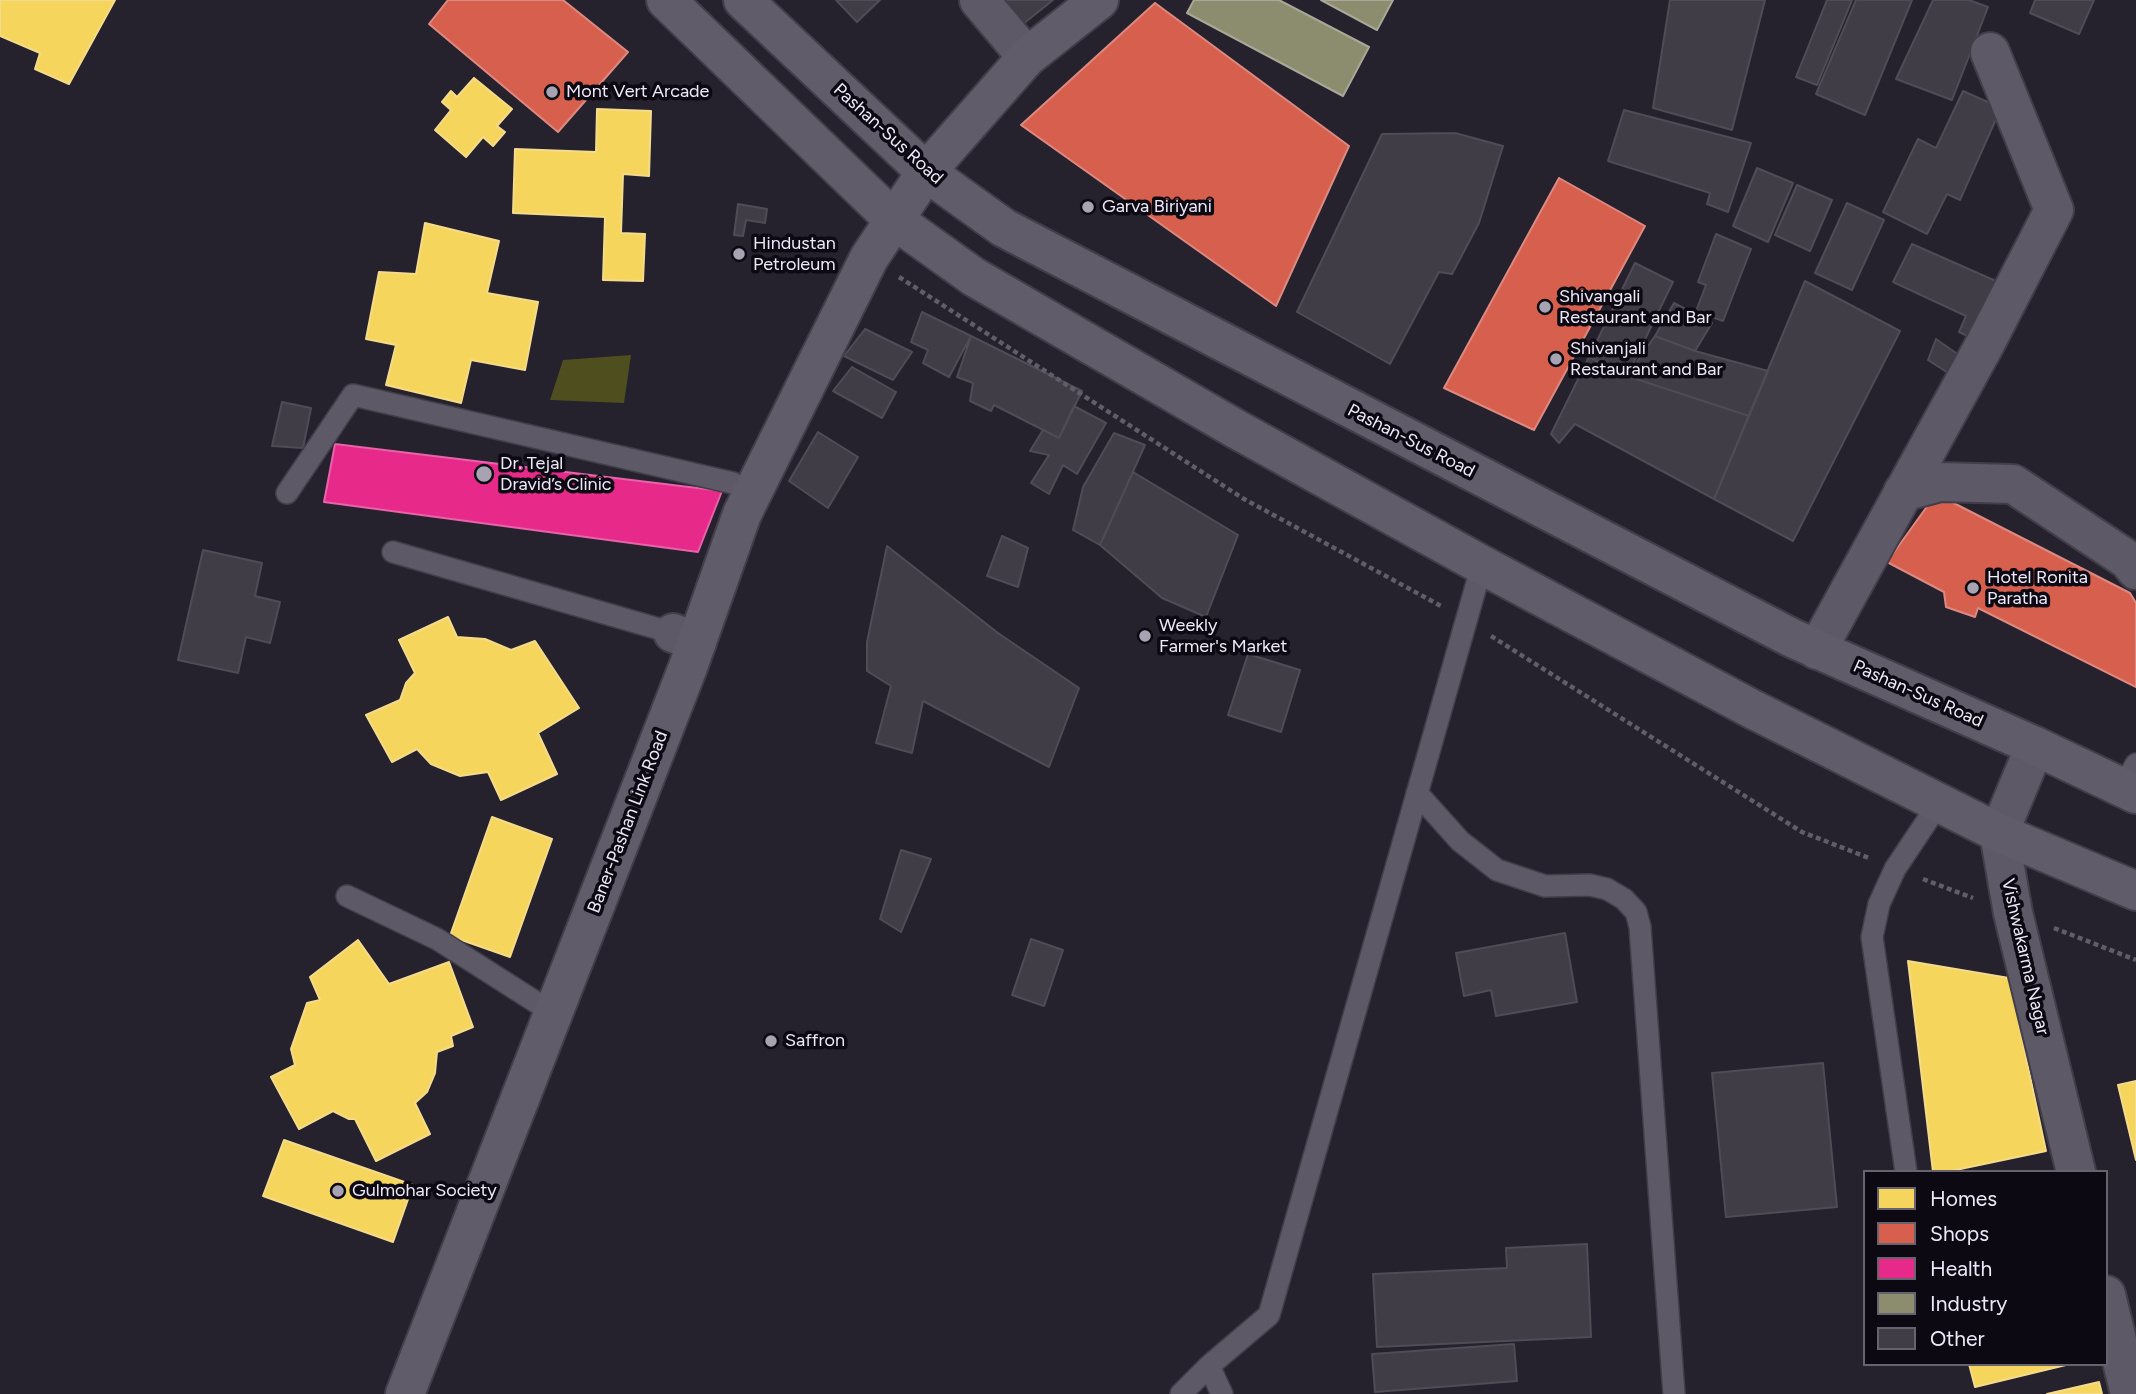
<!DOCTYPE html>
<html>
<head>
<meta charset="utf-8">
<style>
	body { margin:0 }
	#map { position:relative; width:2136px; height:1394px; overflow:hidden; background:#25212d; font-family:Figtree,sans-serif }
	canvas { display:block }
	.legend { position:absolute; left:1863px; top:1170px; width:245px; height:196px; box-sizing:border-box; background:#0c0912; border:2px solid #66636e; margin:0; padding:9px 12px; list-style:none; font-size:21px; color:#eee9f9 }
	.legend li { display:flex; align-items:center; gap:14px; height:35px }
	.legend b { width:35px; border:2px solid #66636e }
</style>
</head>
<body>
<div id="map">
<canvas width="2136" height="1394"></canvas>
<ul class="legend">
<li><b style="height:19px;background:#f6d55c"></b>Homes</li>
<li><b style="height:19px;background:#d6604d"></b>Shops</li>
<li><b style="height:19px;background:#e7298a"></b>Health</li>
<li><b style="height:19px;background:#8c8c6e"></b>Industry</li>
<li><b style="height:19px;background:#403d47"></b>Other</li>
</ul>
</div>
<script>
const context = document.querySelector('canvas').getContext('2d');
context.lineJoin = 'round';
function paint(path, color) {
  context.fillStyle = color;
  context.fill(path, 'evenodd');
}
function shape(rows) {
  const path = new Path2D();
  for (const r of rows) {
    path.moveTo(r[0], r[1]);
    for (let i = 2; i < r.length; i += 2) path.lineTo(r[i], r[i + 1]);
  }
  return path;
}
function stroke(path, color, width, dash) {
  context.strokeStyle = color;
  context.lineWidth = width;
  context.lineCap = dash ? 'butt' : 'round';
  context.setLineDash(dash || []);
  context.stroke(path);
}
function drawText(font, color, halo, rows, align = 'center') {
  context.font = font + ' Figtree,sans-serif';
  context.lineWidth = 7;
  context.setLineDash([]);
  context.textBaseline = 'middle';
  context.strokeStyle = halo;
  context.fillStyle = color;
  for (const [text, x, y, turn = 0] of rows) {
    context.save();
    context.translate(x, y);
    context.rotate((+turn || 0) * Math.PI / 180);
    context.textAlign = isNaN(turn) ? turn : align;
    if (halo) context.strokeText(text, 0, 0);
    context.fillText(text, 0, 0);
    context.restore();
  }
}
paint(shape([
	[631,355,624,403,550,400,563,360]
]), '#4e4e1f');
const homes = shape([
	[0,0,115,0,69,84,35,69,40,53,0,36,0,0],
	[474,78,512,109,497,126,505,132,493,146,483,137,466,157,435,130,451,110,442,102,451,91,457,97,474,78],
	[597,109,651,111,649,176,623,174,621,233,645,234,643,281,603,280,605,217,513,213,515,149,596,152,597,109],
	[425,223,499,241,487,293,538,302,525,370,471,360,461,403,386,385,396,345,366,339,379,272,416,274,425,223],
	[448,617,457,637,485,639,511,650,535,641,579,708,538,733,557,774,501,800,488,772,460,776,431,764,417,749,392,762,366,715,400,700,406,683,415,673,399,640,448,617],
	[492,817,552,839,510,957,450,936,492,817],
	[358,940,389,984,449,962,473,1027,451,1036,453,1046,437,1052,435,1073,427,1092,415,1103,430,1134,376,1161,355,1119,349,1119,333,1111,299,1129,271,1077,295,1065,291,1049,307,1003,320,1000,310,977,358,940],
	[1908,961,2009,978,2046,1151,1946,1172,1933,1172,1908,961],
	[2136,1081,2136,1160,2118,1085,2136,1081],
	[284,1140,413,1185,393,1242,263,1196,284,1140],
	[1969,1364,2070,1364,1975,1387,1969,1364],
	[2099,1382,2102,1394,2047,1394,2099,1382]
]);
paint(homes, '#f6d55c');
stroke(homes, '#f4db8b', 2);
const shops = shape([
	[448,0,563,0,628,52,558,132,429,24,448,0],
	[1155,3,1349,146,1276,306,1021,125,1155,3],
	[1559,178,1645,226,1534,430,1444,388,1559,178],
	[1936,494,2130,593,2136,603,2136,687,1978,608,1975,617,1946,607,1944,592,1887,562,1936,494]
]);
paint(shops, '#d6604d');
stroke(shops, '#dd8981', 2);
const health = shape([
	[335,444,722,491,698,552,324,502,335,444]
]);
paint(health, '#e7298a');
stroke(health, '#e963ab', 2);
const industry = shape([
	[1194,0,1279,0,1369,47,1343,96,1187,13,1194,0],
	[1321,0,1393,0,1377,30,1321,0]
]);
paint(industry, '#8c8c6e');
stroke(industry, '#a9a898', 2);
const building = shape([
	[836,0,880,0,857,22,836,0],
	[985,0,1053,0,1012,33,985,0],
	[1670,0,1765,0,1732,130,1653,108,1670,0],
	[1827,0,1852,0,1817,85,1796,77,1827,0],
	[1856,0,1912,0,1865,115,1816,94,1856,0],
	[1933,0,1969,0,1988,7,1952,100,1896,79,1933,0],
	[2035,0,2094,0,2079,34,2030,13,2035,0],
	[1963,91,2001,108,1960,200,1947,194,1927,234,1883,212,1918,139,1936,148,1963,91],
	[1624,110,1751,143,1728,212,1707,204,1710,193,1608,161,1624,110],
	[1455,133,1503,146,1479,223,1452,274,1439,272,1390,364,1297,312,1382,134,1455,133],
	[1757,168,1793,183,1768,242,1733,226,1757,168],
	[1797,185,1832,200,1810,251,1775,235,1797,185],
	[1847,203,1884,220,1852,290,1815,273,1847,203],
	[738,204,767,209,765,223,746,220,743,236,734,235,738,204],
	[1716,234,1751,249,1723,321,1696,311,1706,285,1698,282,1716,234],
	[1912,244,2014,289,1985,344,1959,332,1966,316,1893,282,1912,244],
	[1635,263,1673,282,1627,376,1589,357,1635,263],
	[1805,281,1900,331,1793,541,1714,499,1805,281],
	[1674,303,1712,323,1695,351,1655,336,1674,303],
	[922,312,971,336,949,377,923,363,928,350,911,342,922,312],
	[865,329,912,352,893,380,844,356,865,329],
	[971,336,1082,391,1059,438,994,405,991,411,970,401,973,383,957,377,971,336],
	[1655,336,1695,351,1768,371,1749,416,1627,376,1655,336],
	[1936,339,1966,360,1962,382,1928,360,1936,339],
	[1589,357,1627,376,1749,416,1714,499,1575,424,1559,443,1551,434,1589,357],
	[852,367,896,392,882,418,833,391,852,367],
	[282,402,311,408,303,448,272,446,282,402],
	[1074,406,1106,423,1077,474,1063,465,1049,494,1031,483,1049,455,1030,451,1043,430,1059,438,1074,406],
	[818,432,858,457,828,508,789,481,818,432],
	[1114,433,1145,445,1100,545,1073,530,1083,487,1114,433],
	[1133,472,1238,535,1206,617,1162,598,1100,545,1133,472],
	[1002,536,1028,548,1018,587,987,576,1002,536],
	[887,546,998,633,1079,688,1049,767,923,701,912,753,876,743,891,686,867,671,867,642,887,546],
	[203,550,262,563,255,596,280,602,270,643,246,637,238,673,178,660,203,550],
	[1248,654,1300,670,1281,732,1228,715,1248,654],
	[901,850,931,859,901,932,880,919,901,850],
	[1565,933,1577,1002,1496,1016,1491,990,1464,996,1456,953,1565,933],
	[1031,939,1063,950,1044,1006,1012,995,1031,939],
	[1823,1063,1837,1207,1726,1217,1712,1073,1823,1063],
	[1587,1244,1591,1337,1377,1347,1373,1274,1507,1268,1506,1248,1587,1244],
	[1514,1344,1517,1381,1375,1392,1372,1354,1514,1344]
]);
paint(building, '#403d47');
stroke(building, '#4f4b57', 2);
const lane = shape([
	[287,493,353,395,733,483],
	[393,552,673,633],
	[2123,788,2136,764],
	[1417,793,1460,841,1497,870,1545,886,1590,885,1607,889,1624,899,1636,912,1640,927,1674,1394],
	[347,896,437,939,553,1013],
	[1906,1172,1872,937,1879,904,1895,869,1939,803],
	[1209,1366,1222,1394],
	[1181,1394,1209,1366,1269,1315,1482,565]
]);
const street = shape([
	[979,0,1027,57],
	[1903,492,1940,482,2013,484,2128,560,2136,570],
	[673,633,697,642],
	[1817,650,1985,344,2054,210,1990,52],
	[2035,746,1999,833,2013,913,2076,1172],
	[2106,1295,2130,1394]
]);
const secondary = shape([
	[666,0,893,219,974,277,1236,429,1482,565,1752,709,1999,833,2136,891],
	[743,0,926,172,1004,228,1792,638,2035,746,2136,794],
	[405,1394,688,667,742,514,869,258,926,172,1027,57,1099,0]
]);
stroke(lane, '#423e49', 24);
stroke(street, '#423e49', 42);
stroke(secondary, '#423e49', 42);
stroke(shape([
	[899,277,1244,499,1441,606],
	[1491,636,1802,832,1869,858],
	[1923,879,1973,898],
	[2054,928,2136,960]
]), '#615d68', 4.5, [5, 3.5]);
stroke(lane, '#5d5966', 21);
stroke(street, '#5d5966', 38);
stroke(secondary, '#605c69', 38);
for (const [x, y, r, color] of [
	[552,92,7,"#a8a3b2"],
	[1088,207,7,"#a8a3b2"],
	[739,254,7,"#a8a3b2"],
	[1545,307,7,"#a8a3b2"],
	[1556,359,7,"#a8a3b2"],
	[484,474,9,"#a8a3b2"],
	[1973,588,7,"#a8a3b2"],
	[1145,636,7,"#a8a3b2"],
	[771,1041,7,"#a8a3b2"],
	[338,1191,7,"#a8a3b2"]
]) {
  const dot = new Path2D();
  dot.arc(x, y, r, 0, 2 * Math.PI);
  context.fillStyle = color;
  context.fill(dot);
  stroke(dot, '#0c0912', 2.5);
}
drawText('18px', '#eee9f9', '#0c0912', [
	["Mont Vert Arcade",566,92],
	["Garva Biriyani",1102,207],
	["Hindustan",753,244],
	["Petroleum",753,265],
	["Shivangali",1559,297],
	["Restaurant and Bar",1559,318],
	["Shivanjali",1570,349],
	["Restaurant and Bar",1570,370],
	["Dr. Tejal",500,464],
	["Dravid’s Clinic",500,485],
	["Hotel Ronita",1987,578],
	["Paratha",1987,599],
	["Weekly",1159,626],
	["Farmer's Market",1159,647],
	["Saffron",785,1041],
	["Gulmohar Society",352,1191]
], 'left');
drawText('18px', '#eee9f9', '#0c0912', [
	["Pashan-Sus Road",888,134,42],
	["Pashan-Sus Road",1411,441,27],
	["Pashan-Sus Road",1918,694,24],
	["Baner-Pashan Link Road",628,822,-69],
	["Vishwakarma Nagar",2025,957,77]
]);
</script>
</body>
</html>
